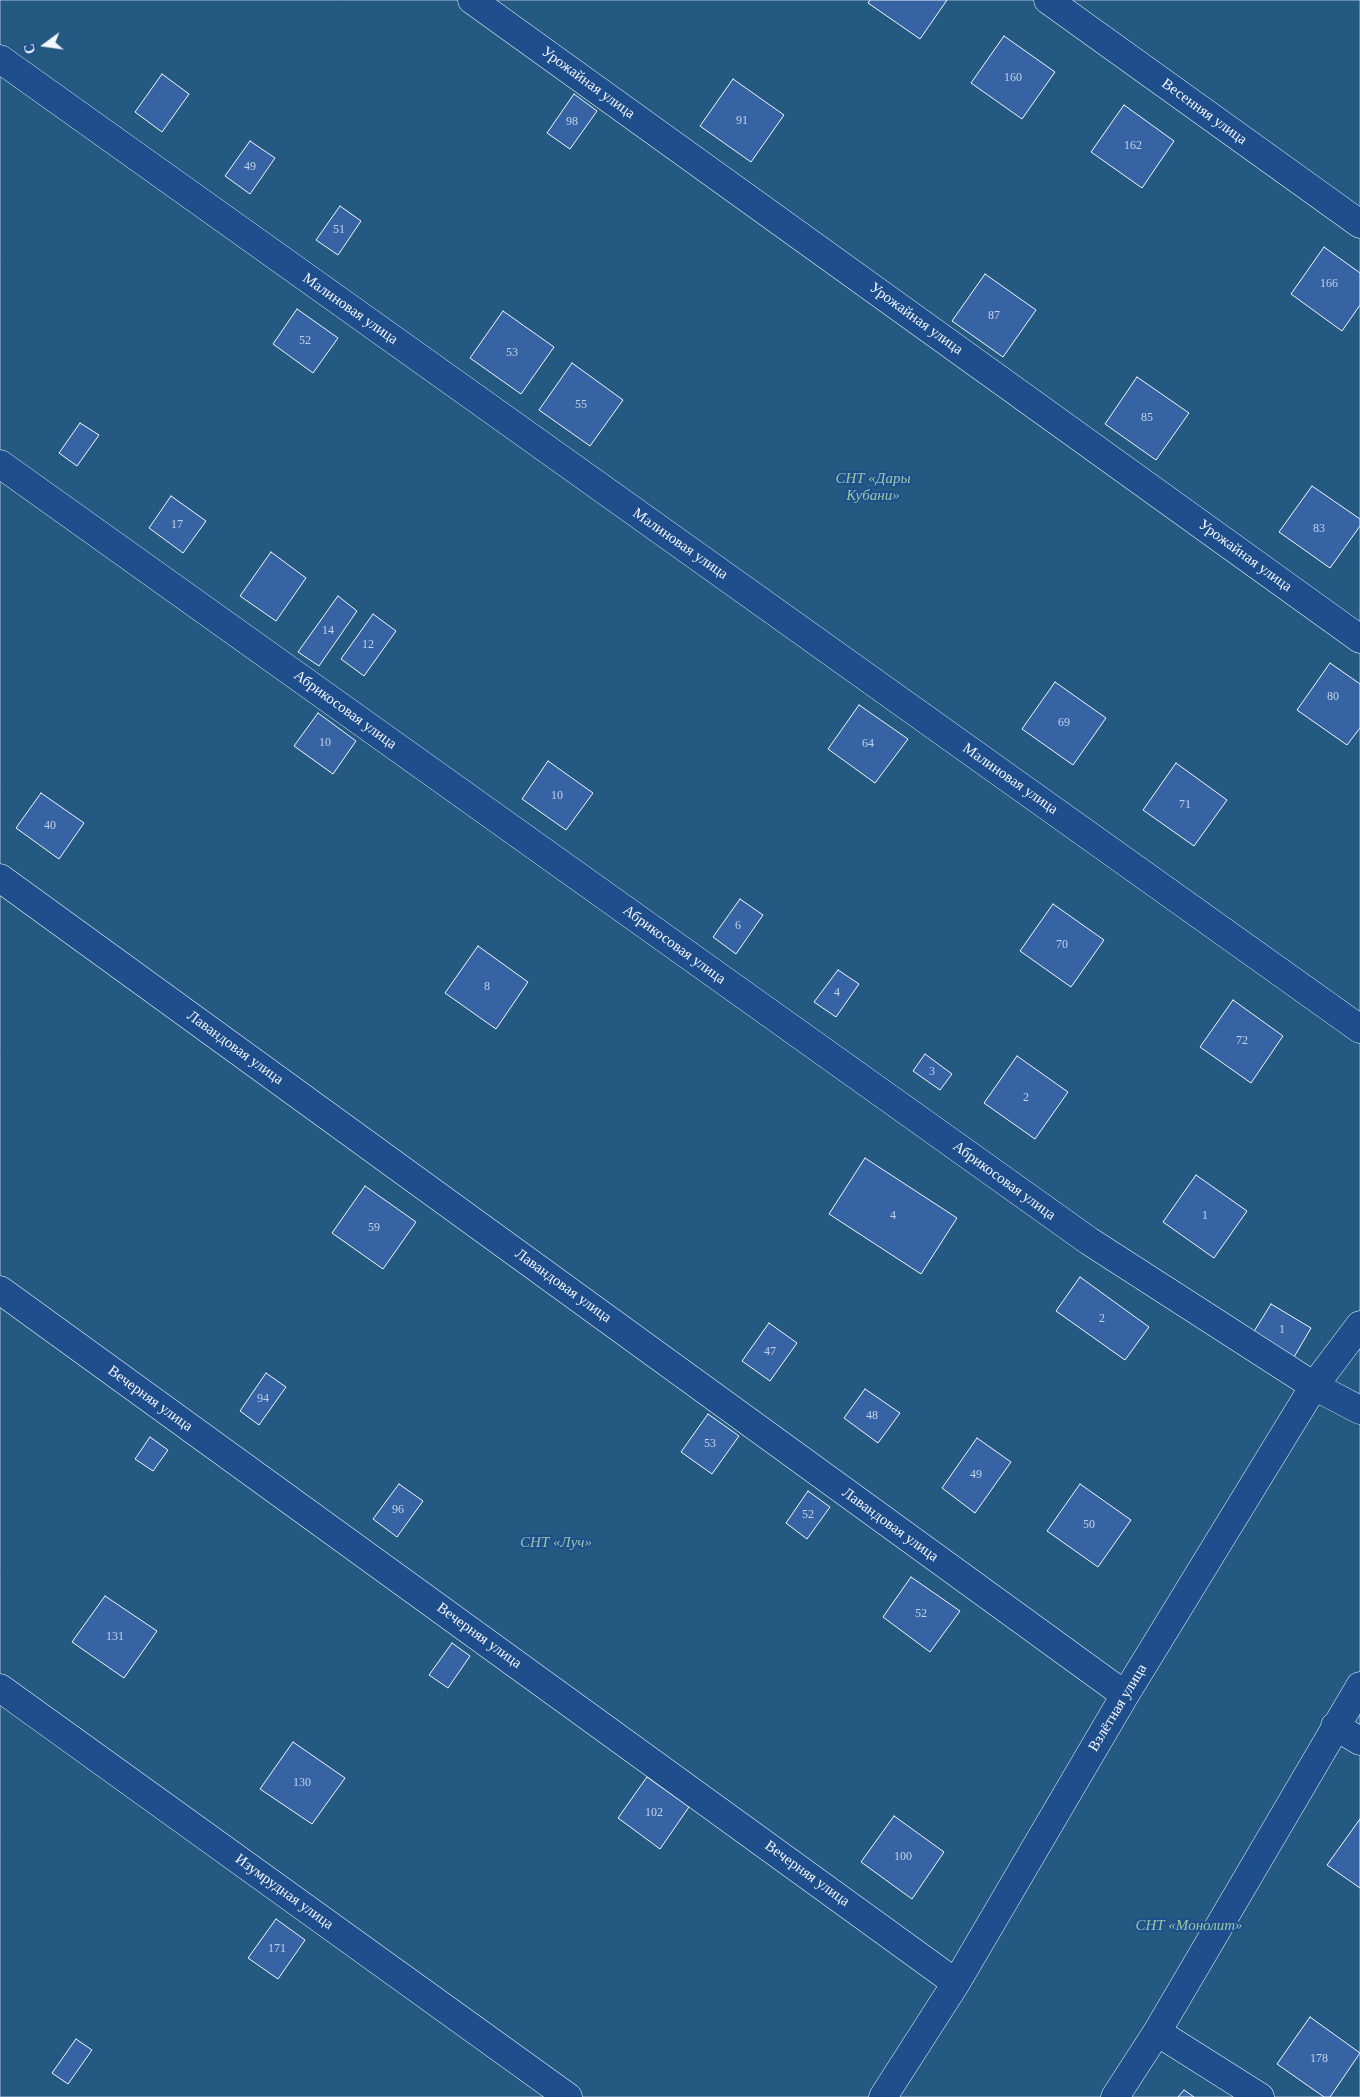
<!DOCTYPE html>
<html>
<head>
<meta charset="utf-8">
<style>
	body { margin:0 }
	#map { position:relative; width:1360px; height:2097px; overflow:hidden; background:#1f4e8c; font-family:"Times New Roman",serif }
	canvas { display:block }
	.north { position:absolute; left:20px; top:20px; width:50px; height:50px; -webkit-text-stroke:4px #1f4e8c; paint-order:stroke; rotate:256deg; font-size:14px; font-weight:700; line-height:20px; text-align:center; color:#f2f6ff }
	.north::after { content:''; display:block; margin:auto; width:18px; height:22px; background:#f2f6ff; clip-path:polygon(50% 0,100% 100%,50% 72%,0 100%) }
</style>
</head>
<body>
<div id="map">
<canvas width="1360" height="2097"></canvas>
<div class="north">С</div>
</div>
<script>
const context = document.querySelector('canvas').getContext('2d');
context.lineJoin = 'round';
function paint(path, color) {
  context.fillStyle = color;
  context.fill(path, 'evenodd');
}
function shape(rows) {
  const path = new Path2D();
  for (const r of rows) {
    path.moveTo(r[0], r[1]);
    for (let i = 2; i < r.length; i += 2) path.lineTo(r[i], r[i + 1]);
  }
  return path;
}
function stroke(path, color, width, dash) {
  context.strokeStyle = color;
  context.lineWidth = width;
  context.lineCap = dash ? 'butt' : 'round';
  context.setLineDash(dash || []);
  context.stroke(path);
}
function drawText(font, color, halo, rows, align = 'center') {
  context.font = font + ' "Times New Roman",serif';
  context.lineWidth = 4;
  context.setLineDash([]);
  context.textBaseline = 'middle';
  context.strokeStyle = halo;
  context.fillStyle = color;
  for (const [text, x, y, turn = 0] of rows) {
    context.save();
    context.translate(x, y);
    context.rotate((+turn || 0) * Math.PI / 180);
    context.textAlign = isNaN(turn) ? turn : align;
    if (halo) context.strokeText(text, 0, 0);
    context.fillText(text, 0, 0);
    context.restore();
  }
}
const green = shape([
	[0,0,1360,0,1360,2097,0,2097,0,0]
]);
paint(green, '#245a82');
stroke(green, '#a8bbd7', 1);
const building = shape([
	[870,0,947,0,920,39,868,3,870,0],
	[1004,36,1055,72,1022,119,971,83,1004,36],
	[162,74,189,94,162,132,135,112,162,74],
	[733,79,784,115,751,162,700,126,733,79],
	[574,94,597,111,570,149,547,133,574,94],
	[1124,105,1174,141,1142,188,1091,152,1124,105],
	[250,141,275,158,250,194,225,176,250,141],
	[340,206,361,221,338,255,316,240,340,206],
	[1324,247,1360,273,1360,305,1342,331,1291,294,1324,247],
	[985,274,1036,310,1003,357,952,321,985,274],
	[297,309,338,338,313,373,273,344,297,309],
	[503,311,554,347,521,394,470,358,503,311],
	[572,363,623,400,590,446,539,410,572,363],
	[1137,377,1189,413,1156,460,1105,424,1137,377],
	[80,423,99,435,77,466,59,453,80,423],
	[1312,486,1360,519,1360,526,1330,568,1279,532,1312,486],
	[171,496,206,521,183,553,149,528,171,496],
	[271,552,306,578,276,621,240,596,271,552],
	[338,596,357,611,319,666,298,652,338,596],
	[373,614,396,631,364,676,341,659,373,614],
	[1330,663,1360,684,1360,728,1347,745,1297,710,1330,663],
	[1055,682,1106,718,1073,765,1022,729,1055,682],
	[859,705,908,739,875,783,828,749,859,705],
	[318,713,356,741,333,774,294,746,318,713],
	[548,761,593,793,566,830,522,799,548,761],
	[1176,763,1227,800,1194,846,1143,810,1176,763],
	[41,793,84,823,59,859,16,828,41,793],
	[740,899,763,915,736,954,713,937,740,899],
	[1053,904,1104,940,1071,987,1020,951,1053,904],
	[478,946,528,982,496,1029,445,993,478,946],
	[838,970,859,984,836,1017,814,1002,838,970],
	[1233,1000,1283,1036,1251,1083,1200,1047,1233,1000],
	[925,1054,952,1074,940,1090,913,1071,925,1054],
	[1017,1056,1068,1092,1035,1139,984,1103,1017,1056],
	[865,1158,957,1218,921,1274,829,1214,865,1158],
	[1196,1175,1247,1211,1214,1258,1163,1222,1196,1175],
	[365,1186,416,1222,383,1269,332,1233,365,1186],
	[1080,1277,1149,1327,1125,1360,1056,1311,1080,1277],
	[1271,1304,1311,1328,1294,1357,1253,1333,1271,1304],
	[769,1323,797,1343,770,1381,742,1361,769,1323],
	[266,1373,286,1387,259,1425,240,1411,266,1373],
	[865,1389,900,1413,878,1443,844,1418,865,1389],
	[708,1414,739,1436,712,1474,681,1452,708,1414],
	[150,1437,168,1450,153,1471,135,1459,150,1437],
	[977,1438,1011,1462,975,1513,942,1488,977,1438],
	[399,1484,423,1501,397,1537,373,1519,399,1484],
	[1080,1484,1131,1520,1098,1567,1047,1531,1080,1484],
	[808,1491,830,1507,807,1539,786,1523,808,1491],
	[911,1577,960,1611,930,1652,883,1617,911,1577],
	[105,1596,157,1631,124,1678,72,1642,105,1596],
	[452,1643,470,1656,448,1688,429,1675,452,1643],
	[293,1742,345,1778,312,1824,260,1789,293,1742],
	[647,1777,689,1807,660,1849,618,1818,647,1777],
	[894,1816,944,1852,912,1899,861,1862,894,1816],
	[1360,1819,1360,1888,1327,1865,1360,1819],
	[276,1919,305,1940,278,1979,248,1958,276,1919],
	[1310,2017,1360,2053,1330,2097,1324,2097,1277,2064,1310,2017],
	[76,2039,92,2050,68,2084,52,2073,76,2039],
	[1184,2090,1194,2097,1178,2097,1184,2090]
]);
paint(building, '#3563a3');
stroke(building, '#f2f6ff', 1);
const minor = shape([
	[472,0,1360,639],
	[1048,0,1360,224],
	[0,59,1360,1029],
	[0,464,1089,1241,1314,1386,1360,1410],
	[0,878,1125,1695],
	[0,1290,956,1983],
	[0,1688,568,2097],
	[1335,1726,1360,1741],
	[1157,2032,1260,2097],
	[883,2097,956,1983,1125,1695,1314,1386,1360,1325],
	[1115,2097,1157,2032,1360,1686]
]);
stroke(minor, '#f2f6ff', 29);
stroke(minor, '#1f4e8c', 28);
drawText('12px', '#c3d1e8', null, [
	["160",1013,78],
	["91",742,121],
	["98",572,122],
	["162",1133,146],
	["49",250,167],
	["51",339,230],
	["166",1329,284],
	["87",994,316],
	["52",305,341],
	["53",512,353],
	["55",581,405],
	["85",1147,418],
	["17",177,525],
	["83",1319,529],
	["14",328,631],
	["12",368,645],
	["80",1333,697],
	["69",1064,723],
	["10",325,743],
	["64",868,744],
	["10",557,796],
	["71",1185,805],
	["40",50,826],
	["6",738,926],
	["70",1062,945],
	["8",487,987],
	["4",837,993],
	["72",1242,1041],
	["3",932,1072],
	["2",1026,1098],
	["4",893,1216],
	["1",1205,1216],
	["59",374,1228],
	["2",1102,1319],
	["1",1282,1330],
	["47",770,1352],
	["94",263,1399],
	["48",872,1416],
	["53",710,1444],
	["49",976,1475],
	["96",398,1510],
	["52",808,1515],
	["50",1089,1525],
	["52",921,1614],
	["131",115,1637],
	["130",302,1783],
	["102",654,1813],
	["100",903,1857],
	["171",277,1949],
	["178",1319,2059]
]);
drawText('15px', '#f2f6ff', '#1f4e8c', [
	["Урожайная улица",588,83,36],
	["Весенняя улица",1204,112,36],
	["Малиновая улица",350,309,35],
	["Урожайная улица",916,319,36],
	["Малиновая улица",680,544,35],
	["Урожайная улица",1245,556,36],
	["Абрикосовая улица",345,710,36],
	["Малиновая улица",1010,779,35],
	["Абрикосовая улица",674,945,36],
	["Лавандовая улица",235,1048,36],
	["Абрикосовая улица",1004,1181,36],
	["Лавандовая улица",563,1286,36],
	["Вечерняя улица",150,1399,36],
	["Лавандовая улица",890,1525,36],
	["Вечерняя улица",479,1636,36],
	["Взлётная улица",1118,1708,-59],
	["Вечерняя улица",807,1874,36],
	["Изумрудная улица",284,1892,36]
]);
drawText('italic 15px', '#97c8a6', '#1f4e8c', [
	["СНТ «Дары",873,479],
	["Кубани»",873,496],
	["СНТ «Луч»",556,1543],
	["СНТ «Монолит»",1189,1926]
]);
</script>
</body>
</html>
